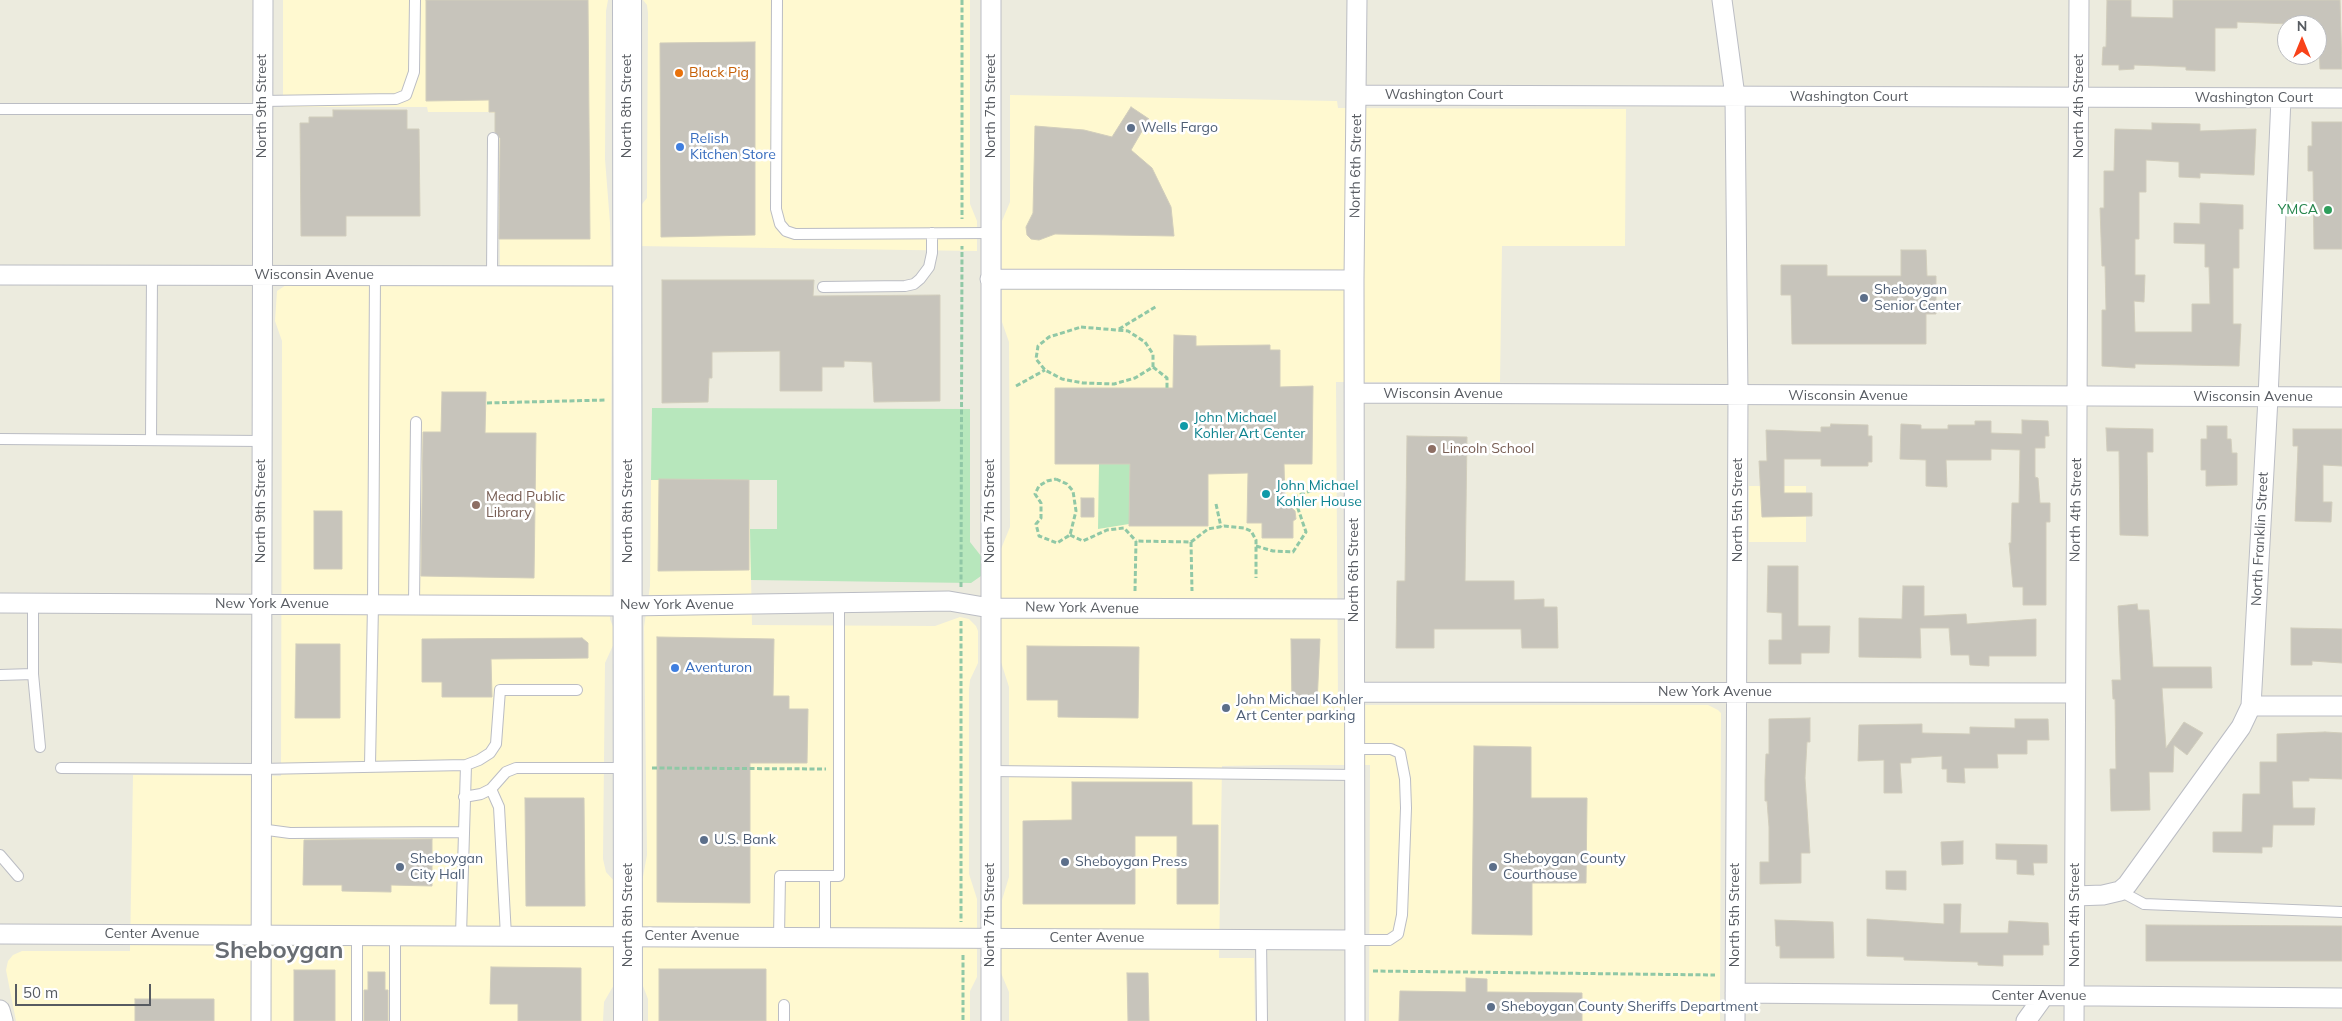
<!DOCTYPE html>
<html>
<head>
<meta charset="utf-8">
<style>
	body { margin:0 }
	#map { position:relative; width:2342px; height:1021px; overflow:hidden; background:#ecebde; font-family:Mulish,sans-serif }
	canvas { display:block }
	.north { position:absolute; left:2277px; top:15px; width:50px; height:50px; box-sizing:border-box; background:#fff; border:1px solid #bcbdc0; border-radius:50%; rotate:0deg; font-size:14px; font-weight:700; line-height:20px; text-align:center; color:#575b61 }
	.north::after { content:''; display:block; margin:auto; width:18px; height:22px; background:#f84219; clip-path:polygon(50% 0,100% 100%,50% 72%,0 100%) }
	.scale { position:absolute; left:15px; top:984px; width:136px; height:22px; box-sizing:border-box; border:2px solid #575b61; border-top:0; padding-left:6px; font-size:15px; line-height:18px; white-space:nowrap; color:#575b61; -webkit-text-stroke:4px #fff; paint-order:stroke }
</style>
</head>
<body>
<div id="map">
<canvas width="2342" height="1021"></canvas>
<div class="north">N</div>
<div class="scale">50 m</div>
</div>
<script>
const context = document.querySelector('canvas').getContext('2d');
context.lineJoin = 'round';
function paint(path, color) {
  context.fillStyle = color;
  context.fill(path, 'evenodd');
}
function shape(rows) {
  const path = new Path2D();
  for (const r of rows) {
    path.moveTo(r[0], r[1]);
    for (let i = 2; i < r.length; i += 2) path.lineTo(r[i], r[i + 1]);
  }
  return path;
}
function stroke(path, color, width, dash) {
  context.strokeStyle = color;
  context.lineWidth = width;
  context.lineCap = dash ? 'butt' : 'round';
  context.setLineDash(dash || []);
  context.stroke(path);
}
function drawText(font, color, halo, rows, align = 'center') {
  context.font = font + ' Mulish,sans-serif';
  context.lineWidth = 5;
  context.setLineDash([]);
  context.textBaseline = 'middle';
  context.strokeStyle = halo;
  context.fillStyle = color;
  for (const [text, x, y, turn = 0] of rows) {
    context.save();
    context.translate(x, y);
    context.rotate((+turn || 0) * Math.PI / 180);
    context.textAlign = isNaN(turn) ? turn : align;
    if (halo) context.strokeText(text, 0, 0);
    context.fillText(text, 0, 0);
    context.restore();
  }
}
paint(shape([
	[283,0,608,0,606,11,605,159,610,223,612,296,610,619,615,632,615,641,605,663,603,859,606,872,615,882,615,983,604,1002,603,1021,16,1021,6,970,8,961,13,955,22,951,130,951,133,775,281,776,282,341,275,321,277,291,286,285,500,281,499,114,489,112,428,112,427,107,283,107],
	[643,0,970,0,970,204,977,221,977,251,636,246,638,209,647,198,648,13,647,5],
	[1010,95,1337,101,1338,108,1626,109,1625,246,1502,246,1500,382,1336,382,1338,705,1708,705,1718,710,1721,713,1720,1021,1369,1021,1370,765,1282,765,1222,766,1219,958,1254,958,1255,1021,1009,1021,1009,992,1001,973,1002,900,1009,877,1009,687,1001,662,1001,549,1010,527,1009,342,1002,322,1002,221,1010,202],
	[651,480,749,480,752,625,935,626,960,617,969,619,976,626,978,631,978,663,970,680,969,689,969,874,977,899,977,977,970,991,970,1021,648,1021,648,999,643,986,642,882,647,855,644,627,650,586],
	[1749,486,1806,486,1806,542,1749,542]
]), '#fff9d0');
paint(shape([
	[652,408,970,409,970,542,981,556,981,576,971,583,751,580,750,529,777,529,777,480,651,480],
	[1099,464,1130,464,1129,524,1098,529]
]), '#b7e7bc');
const building = shape([
	[426,0,588,0,590,239,499,239,500,138,495,132,495,112,489,112,489,100,426,101,426,0],
	[2107,0,2131,0,2131,17,2173,18,2173,0,2340,0,2342,69,2320,69,2318,25,2237,22,2237,28,2215,28,2215,71,2186,70,2186,67,2134,65,2134,69,2119,70,2119,65,2102,65,2103,47,2106,47,2107,0],
	[755,42,755,235,661,237,660,43,755,42],
	[1131,107,1149,119,1131,150,1152,168,1171,207,1174,236,1055,234,1039,240,1031,239,1027,235,1026,227,1033,213,1035,126,1084,130,1112,137,1131,107],
	[333,110,407,110,407,129,419,129,420,216,346,216,346,236,301,236,300,123,309,123,309,117,333,117,333,110],
	[2312,122,2342,122,2342,249,2314,249,2313,171,2308,171,2308,146,2312,146,2312,122],
	[2152,123,2200,124,2200,131,2256,129,2254,175,2200,173,2200,178,2179,177,2179,162,2146,160,2146,192,2139,192,2139,239,2135,239,2135,275,2145,275,2144,302,2134,301,2135,332,2192,332,2192,304,2210,304,2209,267,2205,267,2205,244,2174,243,2174,223,2200,224,2200,203,2243,205,2243,229,2239,229,2239,268,2233,268,2233,324,2241,324,2239,366,2135,364,2135,368,2102,366,2102,310,2106,310,2105,266,2102,266,2100,208,2104,208,2104,171,2114,171,2115,129,2152,130,2152,123],
	[1901,250,1926,250,1927,276,1936,276,1936,314,1926,314,1926,344,1792,344,1791,295,1781,295,1781,265,1827,265,1827,276,1901,276,1901,250],
	[662,280,814,280,813,296,940,295,940,401,874,402,872,362,844,361,844,367,822,367,822,391,780,391,780,351,712,352,712,378,709,378,708,402,662,403,662,280],
	[1174,335,1196,336,1196,346,1270,345,1270,350,1280,350,1280,387,1313,386,1312,464,1284,464,1285,501,1295,511,1296,519,1293,521,1293,538,1262,538,1262,523,1247,523,1248,473,1208,474,1208,526,1129,526,1130,464,1055,464,1055,388,1173,388,1174,335],
	[442,392,486,392,485,433,536,433,534,578,421,576,423,432,441,432,442,392],
	[2022,420,2048,421,2049,436,2045,436,2045,448,2035,448,2035,477,2038,478,2040,503,2050,503,2050,522,2046,522,2046,605,2023,605,2023,587,2013,587,2009,543,2011,543,2012,503,2019,503,2020,450,1991,449,1991,460,1946,460,1947,487,1926,486,1926,460,1900,459,1901,424,1921,425,1921,429,1948,429,1948,425,1975,425,1975,421,1991,421,1991,433,2022,434,2022,420],
	[1831,424,1868,425,1868,436,1872,436,1872,462,1868,462,1868,466,1821,466,1821,459,1784,459,1784,493,1812,493,1812,516,1762,517,1759,461,1767,461,1766,430,1821,432,1821,427,1830,427,1831,424],
	[2207,426,2227,426,2227,439,2231,439,2232,453,2237,453,2237,485,2206,486,2206,470,2201,470,2201,439,2207,439,2207,426],
	[2106,428,2153,429,2153,452,2147,452,2148,536,2120,535,2119,451,2107,451,2106,428],
	[2293,429,2342,429,2342,466,2323,465,2323,502,2332,502,2331,522,2295,521,2298,446,2293,446,2293,429],
	[1407,436,1467,437,1465,581,1514,581,1514,600,1544,599,1544,607,1557,607,1558,648,1522,648,1521,629,1434,629,1434,648,1396,648,1397,581,1405,581,1407,436],
	[659,479,749,480,749,570,658,571,659,479],
	[1081,498,1094,498,1094,517,1081,517,1081,498],
	[314,511,342,511,342,569,314,569,314,511],
	[1768,566,1798,566,1798,626,1830,626,1829,653,1801,653,1801,664,1769,664,1769,640,1782,640,1782,613,1767,612,1768,566],
	[1903,586,1924,586,1924,616,1966,614,1967,624,2036,619,2036,656,1989,656,1989,666,1970,665,1969,655,1951,655,1949,628,1920,628,1921,658,1859,657,1859,618,1902,619,1903,586],
	[2137,604,2138,610,2149,610,2153,667,2211,667,2212,688,2162,688,2166,748,2184,722,2203,733,2187,755,2174,745,2173,772,2149,772,2150,810,2111,811,2110,769,2116,769,2115,699,2113,699,2112,680,2121,680,2118,606,2137,604],
	[2291,628,2342,629,2342,663,2312,661,2312,665,2291,665,2291,628],
	[657,637,774,639,773,696,789,696,789,709,808,709,807,763,750,763,750,903,657,902,657,637],
	[582,638,588,643,588,658,491,659,492,697,442,697,442,682,422,682,422,639,582,638],
	[1291,639,1320,639,1317,704,1292,704,1291,639],
	[296,644,340,644,340,718,295,718,296,644],
	[1027,646,1139,647,1138,718,1058,717,1058,700,1027,700,1027,646],
	[1810,718,1810,742,1807,742,1805,778,1810,853,1801,853,1801,883,1760,884,1760,862,1769,862,1769,827,1767,801,1765,801,1765,780,1766,754,1769,754,1769,719,1810,718],
	[2015,719,2048,719,2049,740,2027,740,2027,754,1997,754,1998,768,1964,768,1965,783,1947,782,1947,769,1942,769,1942,756,1911,758,1911,763,1900,763,1902,793,1884,793,1884,760,1858,761,1859,725,1922,724,1922,733,1970,734,1970,727,2015,728,2015,719],
	[2325,732,2342,733,2342,779,2309,778,2309,781,2292,781,2293,808,2315,808,2314,825,2273,825,2272,847,2262,847,2262,853,2213,852,2213,832,2242,832,2243,794,2260,794,2260,762,2277,762,2277,734,2325,732],
	[1474,746,1531,747,1531,798,1587,798,1586,883,1532,883,1532,935,1472,934,1474,746],
	[1072,782,1192,782,1192,825,1218,825,1218,904,1177,904,1177,836,1135,836,1135,904,1023,904,1023,821,1072,820,1072,782],
	[525,798,584,798,585,906,526,906,525,798],
	[432,839,432,886,391,885,391,892,342,891,342,885,303,885,304,840,432,839],
	[1963,841,1963,864,1942,865,1941,842,1963,841],
	[1996,844,2047,845,2047,863,2033,863,2034,875,2017,874,2017,860,1996,859,1996,844],
	[1886,871,1906,871,1906,890,1886,889,1886,871],
	[1944,904,1961,904,1960,933,2008,933,2009,921,2048,923,2049,945,2043,945,2043,955,2003,955,2003,966,1978,965,1978,962,1904,960,1904,957,1867,956,1867,919,1944,924,1944,904],
	[1775,920,1833,922,1834,958,1780,958,1780,946,1776,946,1775,920],
	[2146,925,2342,926,2342,961,2146,961,2146,925],
	[491,967,581,968,581,1021,518,1021,518,1004,490,1004,491,967],
	[659,969,766,969,766,1021,659,1021,659,969],
	[294,970,335,970,335,1021,294,1021,294,970],
	[368,972,385,972,385,990,388,990,388,1021,364,1021,364,990,368,990,368,972],
	[1127,973,1148,973,1149,1021,1128,1021,1127,973],
	[1466,978,1487,979,1487,992,1582,993,1582,1021,1399,1021,1400,991,1466,992,1466,978],
	[135,999,214,999,214,1021,135,1021,135,999]
]);
paint(building, '#c7c4bb');
stroke(building, '#d1cdbc', 1);
const service = shape([
	[777,0,776,209,780,224,786,231,795,234,991,233],
	[262,101,396,99,406,95,414,72,415,0],
	[0,109,262,109],
	[492,276,493,138],
	[823,287,905,286,914,284,920,279,929,267,932,253,932,233],
	[0,439,262,441],
	[151,440,152,275],
	[414,604,416,422],
	[33,674,40,747],
	[0,675,33,674,33,603],
	[370,765,373,604,375,275],
	[61,768,260,769,466,765,479,760,490,753,496,744,500,690,577,690],
	[990,771,1356,775],
	[491,789,499,807,506,936],
	[464,797,481,794,491,789,506,772,516,768,626,768],
	[260,829,290,833,463,832],
	[0,855,18,876],
	[2120,891,2144,904,2342,912],
	[395,935,395,1021],
	[461,935,466,765],
	[779,937,780,876,839,876,839,603],
	[825,937,825,876],
	[1261,939,1262,1021],
	[1355,940,1389,940,1398,934,1402,915,1406,808,1405,779,1400,753,1391,749,1355,749],
	[357,1021,357,935],
	[784,1021,784,1005]
]);
const minor = shape([
	[1722,0,1735,96,1738,395,1735,1021],
	[1357,95,2342,98],
	[0,275,628,276],
	[990,279,1354,280],
	[1355,393,2342,397],
	[0,603,628,606,949,601,990,608,1354,609],
	[1355,692,2075,693],
	[2251,706,2342,706],
	[2075,896,2103,895,2120,891,2127,885,2241,727,2251,706,2268,398,2281,98],
	[0,934,1355,940],
	[1735,993,2342,998],
	[0,1010,3,1021],
	[261,1021,263,0],
	[991,1021,991,0],
	[1355,1021,1354,280,1357,0],
	[2026,1021,2044,996],
	[2074,1021,2079,0]
]);
const secondary = shape([
	[627,0,628,1021]
]);
stroke(service, '#bbbdc4', 12);
stroke(minor, '#bbbdc4', 21);
stroke(secondary, '#bbbec6', 30);
stroke(shape([
	[962,0,962,219],
	[1081,327,1128,331,1145,342,1153,354,1153,367,1135,378,1114,384,1083,383,1062,379,1045,370,1036,359,1038,346,1049,337,1081,327],
	[1119,329,1157,306],
	[1153,367,1167,378,1167,388],
	[1016,386,1045,370],
	[487,403,605,400],
	[1056,479,1067,484,1073,491,1076,511,1070,535,1057,543,1039,536,1036,524,1041,518,1041,503,1035,494,1039,486,1047,481,1056,479],
	[1216,504,1221,527],
	[1070,535,1083,541,1107,530,1124,528,1136,541],
	[1191,542,1208,529,1224,526,1244,528,1251,531,1256,540,1256,578],
	[1256,546,1273,551,1293,552,1306,532,1294,497,1310,491,1322,490],
	[961,587,962,246],
	[1135,591,1136,541,1191,542,1192,591],
	[961,621,961,922],
	[652,768,826,769],
	[963,955,963,1021],
	[1373,971,1715,975]
]), '#90c8a6', 3, [5, 2.5]);
stroke(service, '#fff', 10);
stroke(minor, '#fff', 19);
stroke(secondary, '#fff', 28);
for (const [x, y, r, color] of [
	[679,73,5,"#e8710a"],
	[1131,128,5,"#5c6f8a"],
	[680,147,5,"#3f7fe0"],
	[2328,210,5,"#2e9e5b"],
	[1864,298,5,"#5c6f8a"],
	[1184,426,5,"#0f9aa8"],
	[1432,449,5,"#8d6e63"],
	[1266,494,5,"#0f9aa8"],
	[476,505,5,"#8d6e63"],
	[675,668,5,"#3f7fe0"],
	[1226,708,5,"#5c6f8a"],
	[704,840,5,"#5c6f8a"],
	[1065,862,5,"#5c6f8a"],
	[400,867,5,"#5c6f8a"],
	[1493,867,5,"#5c6f8a"],
	[1491,1007,5,"#5c6f8a"]
]) {
  const dot = new Path2D();
  dot.arc(x, y, r, 0, 2 * Math.PI);
  context.fillStyle = color;
  context.fill(dot);
  stroke(dot, '#fff', 2);
}
drawText('14px', '#c56008', '#fff', [
	["Black Pig",689,73]
], 'left');
drawText('14px', '#575b61', '#fff', [
	["Washington Court",1444,95],
	["Washington Court",1849,97],
	["Washington Court",2254,98],
	["North 9th Street",262,106,-90],
	["North 8th Street",627,106,-90],
	["North 7th Street",991,106,-90],
	["North 4th Street",2079,106,-90],
	["North 6th Street",1356,166,-89],
	["Wisconsin Avenue",314,275],
	["Wisconsin Avenue",1443,394],
	["Wisconsin Avenue",1848,396],
	["Wisconsin Avenue",2253,397],
	["North 5th Street",1738,510,-90],
	["North 4th Street",2076,510,-89],
	["North 9th Street",261,511,-90],
	["North 8th Street",628,511,-90],
	["North 7th Street",990,511,-90],
	["North Franklin Street",2260,539,-87],
	["North 6th Street",1354,570,-90],
	["New York Avenue",272,604],
	["New York Avenue",677,605],
	["New York Avenue",1082,608,1],
	["New York Avenue",1715,692],
	["North 8th Street",628,915,-90],
	["North 7th Street",990,915,-90],
	["North 5th Street",1735,915,-90],
	["North 4th Street",2075,915,-90],
	["Center Avenue",152,934],
	["Center Avenue",692,936],
	["Center Avenue",1097,938],
	["Center Avenue",2039,996]
]);
drawText('14px', '#4e5e75', '#fff', [
	["Wells Fargo",1141,128],
	["Sheboygan",1874,290],
	["Senior Center",1874,306],
	["John Michael Kohler",1236,700],
	["Art Center parking",1236,716],
	["U.S. Bank",714,840],
	["Sheboygan",410,859],
	["City Hall",410,875],
	["Sheboygan County",1503,859],
	["Courthouse",1503,875],
	["Sheboygan Press",1075,862],
	["Sheboygan County Sheriffs Department",1501,1007]
], 'left');
drawText('14px', '#366cbe', '#fff', [
	["Relish",690,139],
	["Kitchen Store",690,155],
	["Aventuron",685,668]
], 'left');
drawText('14px', '#27864d', '#fff', [
	["YMCA",2318,210]
], 'right');
drawText('14px', '#0d838f', '#fff', [
	["John Michael",1194,418],
	["Kohler Art Center",1194,434],
	["John Michael",1276,486],
	["Kohler House",1276,502]
], 'left');
drawText('14px', '#785e54', '#fff', [
	["Lincoln School",1442,449],
	["Mead Public",486,497],
	["Library",486,513]
], 'left');
drawText('bold 24px', '#686d73', '#fff', [
	["Sheboygan",279,951]
]);
</script>
</body>
</html>
